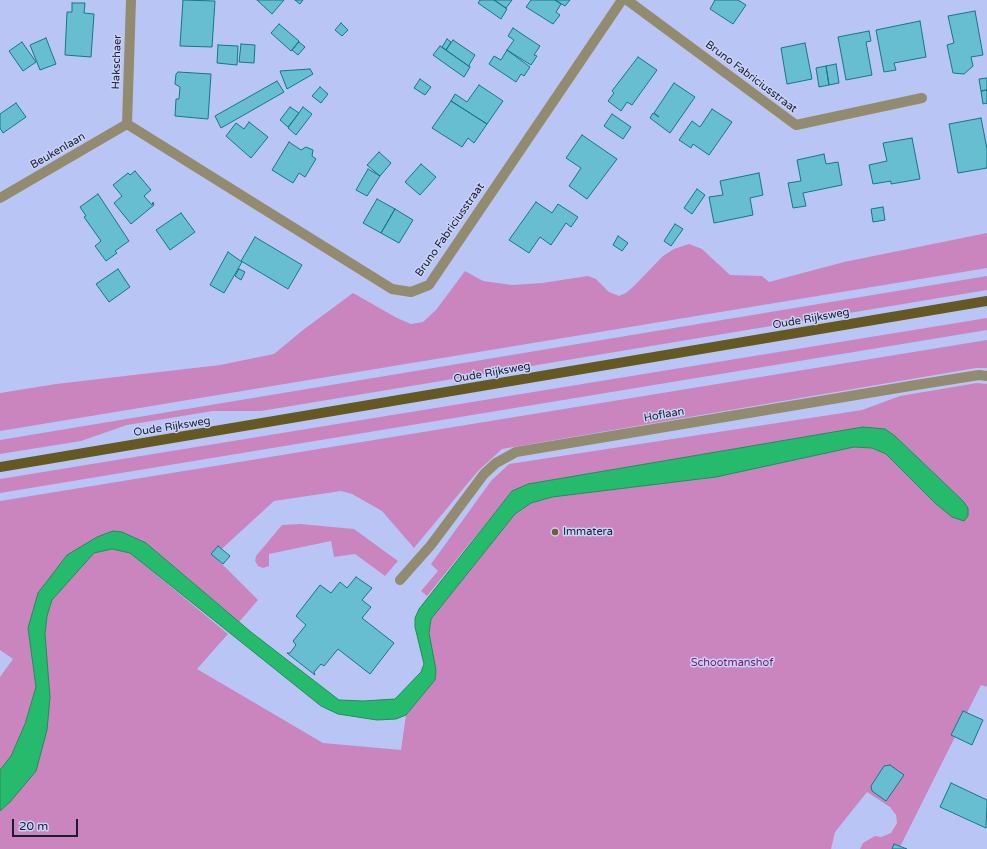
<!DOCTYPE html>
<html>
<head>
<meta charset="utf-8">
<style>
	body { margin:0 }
	#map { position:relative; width:987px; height:849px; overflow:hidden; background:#b9c5f5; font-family:"Varela Round",sans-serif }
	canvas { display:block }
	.scale { position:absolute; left:12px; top:819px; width:66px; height:18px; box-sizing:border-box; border:2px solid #191d34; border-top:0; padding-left:5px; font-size:12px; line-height:14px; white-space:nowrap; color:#191d34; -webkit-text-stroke:3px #c9d2f7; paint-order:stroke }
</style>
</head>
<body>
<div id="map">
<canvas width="987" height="849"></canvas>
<div class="scale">20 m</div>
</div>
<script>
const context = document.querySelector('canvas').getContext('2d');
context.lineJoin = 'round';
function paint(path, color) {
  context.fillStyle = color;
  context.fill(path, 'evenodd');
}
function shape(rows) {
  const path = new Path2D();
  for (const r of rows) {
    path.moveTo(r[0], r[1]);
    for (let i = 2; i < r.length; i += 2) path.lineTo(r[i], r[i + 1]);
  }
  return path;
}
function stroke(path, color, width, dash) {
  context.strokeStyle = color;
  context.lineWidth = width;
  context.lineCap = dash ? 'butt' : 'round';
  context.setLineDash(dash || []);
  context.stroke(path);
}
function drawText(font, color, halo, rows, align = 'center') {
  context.font = font + ' "Varela Round",sans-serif';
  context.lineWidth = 3;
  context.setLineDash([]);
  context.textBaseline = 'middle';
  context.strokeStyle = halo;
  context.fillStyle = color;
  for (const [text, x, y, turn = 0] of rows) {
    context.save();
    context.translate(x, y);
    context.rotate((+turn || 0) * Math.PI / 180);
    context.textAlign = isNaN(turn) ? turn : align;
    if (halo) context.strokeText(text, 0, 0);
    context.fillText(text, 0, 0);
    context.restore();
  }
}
paint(shape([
	[987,233,987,268,0,431,0,393,56,384,220,365,274,354,303,330,353,293,397,318,411,324,423,322,436,310,465,271,483,281,512,285,542,283,588,276,596,279,609,292,619,296,626,293,634,286,663,256,674,249,689,244,702,249,730,275,762,276,769,282,844,262],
	[987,276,987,290,261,411,213,411,127,425,81,441,0,454,0,440],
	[987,318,987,330,0,493,0,479],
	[987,340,987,368,976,368,502,449,478,471,414,548,382,511,352,494,341,491,274,501,214,556,258,600,239,622,146,543,97,537,28,628,36,687,25,724,11,756,0,770,0,677,13,659,0,650,0,501],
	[977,383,987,384,987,687,981,685,899,849,860,849,863,843,875,836,881,837,891,833,897,823,896,815,890,807,867,792,835,832,831,849,0,849,0,811,10,802,50,697,45,634,47,616,52,600,94,553,112,549,130,553,228,634,197,669,323,743,401,750,406,715,435,680,429,633,431,619,515,514,531,503,552,497,716,477,854,447,872,448,886,454,935,503,963,501,895,436,885,429,863,427,528,484,512,491,427,596,421,591,438,571,431,564,491,481,509,464,862,410,900,396],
	[300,524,354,529,398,561,385,576,355,554,334,557,331,541,269,554,269,566,263,568,258,566,255,561,256,556,282,525]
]), '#cb85be');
const water = shape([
	[863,427,885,429,895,436,963,501,968,508,968,516,964,521,952,517,935,503,886,454,872,448,854,447,716,477,552,497,531,503,515,514,431,619,429,633,436,670,435,680,406,715,396,719,377,720,338,714,321,706,130,553,112,549,94,553,52,600,47,616,45,634,50,697,47,730,36,771,10,802,0,811,0,770,11,756,25,724,36,687,28,628,38,593,67,555,97,537,113,531,122,532,146,543,251,632,339,700,363,701,395,699,421,672,424,664,415,627,415,618,419,609,512,491,528,484,863,427]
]);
paint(water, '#26ba6c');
stroke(water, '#228b5b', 1);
const building = shape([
	[183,0,215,1,212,47,180,46,183,0],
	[257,0,284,0,272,14,257,0],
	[295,0,303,0,300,4,295,0],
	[480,0,494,0,507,9,501,19,478,3,480,0],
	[494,0,512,0,506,8,494,0],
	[531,0,555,0,561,4,556,12,560,15,553,24,526,7,531,0],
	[555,0,570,0,565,6,555,0],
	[715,0,738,0,746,5,733,24,710,9,715,0],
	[72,3,85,3,84,13,94,14,91,57,65,55,67,12,72,12,72,3],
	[975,11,983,55,971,57,973,66,964,74,953,73,947,45,954,43,948,16,975,11],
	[920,21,926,57,894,63,896,70,884,72,876,30,920,21],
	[341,23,348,30,342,36,335,30,341,23],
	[279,24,299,41,291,51,271,33,279,24],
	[513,28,540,46,534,55,537,56,531,65,507,50,514,40,508,36,513,28],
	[869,31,871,41,866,42,872,75,846,80,838,37,869,31],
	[46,38,56,64,40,70,30,45,46,38],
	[447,39,451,42,446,50,442,47,447,39],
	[453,40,475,55,469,65,470,67,446,50,453,40],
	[22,42,36,62,23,71,9,51,22,42],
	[299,42,305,47,298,55,292,50,299,42],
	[805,43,812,79,787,84,781,48,805,43],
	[241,44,255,45,254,63,239,62,241,44],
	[218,45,238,46,237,65,217,63,218,45],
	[440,46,470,67,464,77,433,55,440,46],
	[507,50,530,67,524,76,521,74,516,82,489,64,494,56,501,60,507,50],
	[638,57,657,70,632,105,627,102,621,111,608,101,614,93,612,91,638,57],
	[836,64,839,83,829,85,826,66,836,64],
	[826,66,829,85,819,87,816,68,826,66],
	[310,69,313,74,287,89,280,71,310,69],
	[178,72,211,74,208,119,175,116,176,99,179,99,180,87,175,84,176,74,178,72],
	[987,78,987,90,981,91,979,79,987,78],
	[420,79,431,87,425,95,414,88,420,79],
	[277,81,284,92,221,128,215,116,277,81],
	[674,83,695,97,670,133,650,118,653,113,659,117,654,113,674,83],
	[479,85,503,101,487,124,451,101,455,94,467,102,479,85],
	[320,87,328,94,321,103,312,96,320,87],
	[987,90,987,103,983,104,981,91,987,90],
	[451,101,487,124,474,143,468,138,462,147,432,128,451,101],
	[16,103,26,117,3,133,0,128,0,114,16,103],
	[290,107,299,113,288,127,280,120,290,107],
	[303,107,312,114,296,135,288,128,303,107],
	[712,109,732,122,709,155,693,144,691,148,679,140,692,121,700,127,712,109],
	[612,114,631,127,623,139,604,126,612,114],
	[981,118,987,149,987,168,958,173,949,124,981,118],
	[249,122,268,137,251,158,226,136,236,123,244,129,249,122],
	[582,135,617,159,587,199,569,186,581,168,566,158,582,135],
	[912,138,920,179,891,184,891,181,873,184,869,165,887,161,883,143,912,138],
	[289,142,301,150,306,147,313,150,312,156,316,159,305,177,299,173,293,183,272,170,289,142],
	[379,152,391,163,380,176,367,165,379,152],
	[824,154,826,164,838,162,842,185,803,193,806,206,793,208,788,183,801,181,797,160,824,154],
	[421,164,436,177,420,195,405,182,421,164],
	[368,169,380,176,367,196,356,190,368,169],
	[135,171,151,190,144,196,152,205,153,202,154,205,131,224,114,203,122,196,113,185,128,173,130,175,135,171],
	[759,173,763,195,750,198,753,215,714,223,709,197,723,195,720,181,759,173],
	[697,189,705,195,692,214,684,208,697,189],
	[98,194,129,241,115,251,117,253,106,261,95,246,101,241,84,217,86,216,80,207,98,194],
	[377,199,395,209,381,233,363,223,377,199],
	[536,202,552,213,558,204,578,217,571,227,566,223,551,245,540,237,529,253,509,240,536,202],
	[883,207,885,220,873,222,871,209,883,207],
	[395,209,413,220,399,243,381,233,395,209],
	[181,213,195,232,170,250,156,230,181,213],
	[675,224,683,229,671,246,664,241,675,224],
	[618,236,628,243,622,251,613,245,618,236],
	[255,237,302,265,288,289,241,261,255,237],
	[228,252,242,262,224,293,210,285,228,252],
	[118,269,130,287,109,302,96,284,118,269],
	[239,269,245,272,241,280,235,276,239,269],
	[218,546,230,556,223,564,211,554,218,546],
	[356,577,372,588,362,600,371,607,362,618,394,643,370,674,338,649,324,666,321,664,314,672,315,675,287,653,290,653,296,645,293,641,306,625,296,616,320,585,331,593,340,582,347,588,356,577],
	[963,711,983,720,972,745,951,735,963,711],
	[890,765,904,775,886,801,872,791,871,786,884,766,890,765],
	[951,783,987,800,986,828,940,807,951,783],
	[894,844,907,849,892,849,894,844]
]);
paint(building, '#68bed1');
stroke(building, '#147688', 1);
stroke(shape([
	[627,0,796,125,922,98],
	[127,124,392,289,411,292,429,285,622,0],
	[127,124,131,0],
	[0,198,127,124],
	[400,580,431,545,484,474,496,463,516,452,916,385,979,375,987,376]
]), '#928b70', 10);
stroke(shape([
	[0,467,987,301]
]), '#665822', 10);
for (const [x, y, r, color] of [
	[555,532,4,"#6f612e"]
]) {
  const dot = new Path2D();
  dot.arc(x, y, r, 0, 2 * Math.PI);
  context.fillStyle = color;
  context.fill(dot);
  stroke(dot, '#c9d2f7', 1.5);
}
drawText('11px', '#191d34', '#c9d2f7', [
	["Hakschaer",117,62,-88],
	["Bruno Fabriciusstraat",751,77,37],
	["Beukenlaan",58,151,-30],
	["Bruno Fabriciusstraat",450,230,-55],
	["Oude Rijksweg",811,319,-10],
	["Oude Rijksweg",492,373,-10],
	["Hoflaan",664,415,-10],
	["Oude Rijksweg",172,427,-9]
]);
drawText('11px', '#191d34', '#c9d2f7', [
	["Immatera",563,532]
], 'left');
drawText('11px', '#741768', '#c9d2f7', [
	["Schootmanshof",732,663]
]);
</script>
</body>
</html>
